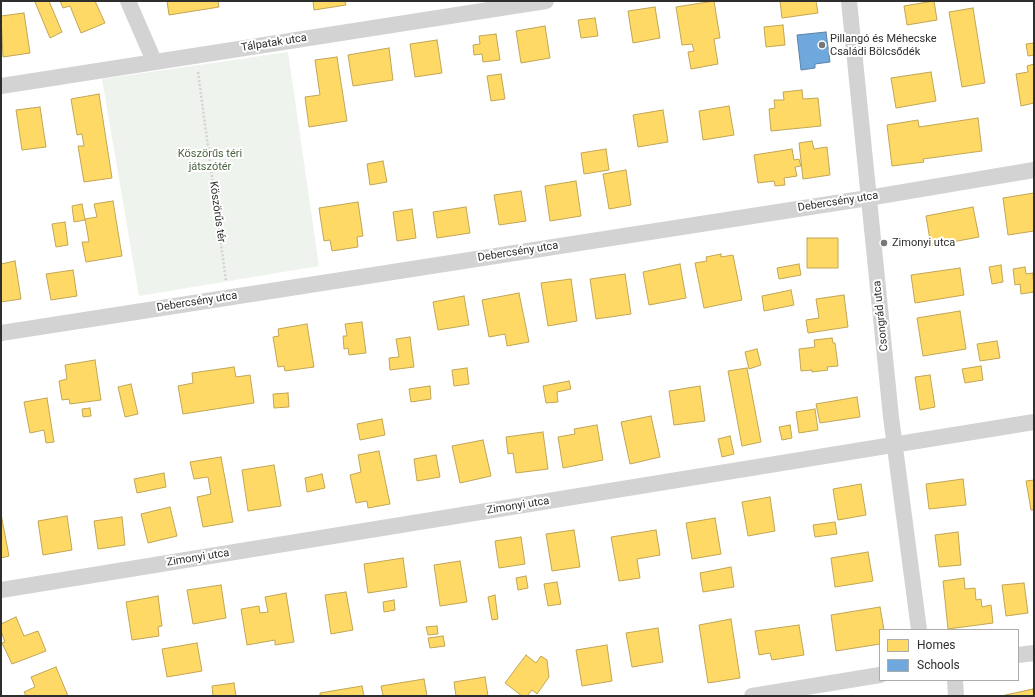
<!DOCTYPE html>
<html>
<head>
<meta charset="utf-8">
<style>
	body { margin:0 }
	#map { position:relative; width:1035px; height:697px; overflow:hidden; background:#fff; font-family:Roboto,sans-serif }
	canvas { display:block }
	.frame { position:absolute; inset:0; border:2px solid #2e2e2e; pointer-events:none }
	.legend { position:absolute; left:879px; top:629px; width:140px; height:52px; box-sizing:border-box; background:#fff; border:1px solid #ababab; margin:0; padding:5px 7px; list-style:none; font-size:12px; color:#2e2e2e }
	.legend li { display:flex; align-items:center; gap:8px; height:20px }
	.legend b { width:20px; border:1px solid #ababab }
</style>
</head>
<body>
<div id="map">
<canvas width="1035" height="697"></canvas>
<div class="frame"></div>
<ul class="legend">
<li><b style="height:11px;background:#ffd966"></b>Homes</li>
<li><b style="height:11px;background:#6fa8dc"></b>Schools</li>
</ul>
</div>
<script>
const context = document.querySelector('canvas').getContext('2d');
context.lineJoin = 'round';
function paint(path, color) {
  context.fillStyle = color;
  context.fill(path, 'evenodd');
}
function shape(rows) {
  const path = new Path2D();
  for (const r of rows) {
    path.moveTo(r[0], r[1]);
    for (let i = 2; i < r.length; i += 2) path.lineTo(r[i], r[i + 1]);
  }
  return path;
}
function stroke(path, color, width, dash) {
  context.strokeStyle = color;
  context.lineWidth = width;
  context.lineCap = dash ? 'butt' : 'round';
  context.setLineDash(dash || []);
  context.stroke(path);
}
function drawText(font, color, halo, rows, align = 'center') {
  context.font = font + ' Roboto,sans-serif';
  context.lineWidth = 4;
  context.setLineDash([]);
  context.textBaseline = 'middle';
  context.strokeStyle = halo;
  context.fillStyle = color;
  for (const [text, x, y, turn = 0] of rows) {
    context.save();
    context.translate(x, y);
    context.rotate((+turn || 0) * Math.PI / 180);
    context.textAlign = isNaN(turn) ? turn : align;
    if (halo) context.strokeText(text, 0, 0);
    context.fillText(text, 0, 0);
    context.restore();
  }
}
paint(shape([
	[288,52,319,266,139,296,102,79]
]), '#eff3ed');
const homes = shape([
	[37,1,49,1,62,32,50,38,35,2,37,1],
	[60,1,95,1,105,23,81,33,70,6,63,8,60,1],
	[167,1,218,1,219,7,169,15,167,1],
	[313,1,345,1,346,5,314,10,313,1],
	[714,1,720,38,714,39,718,64,691,69,688,52,694,51,692,44,682,45,676,7,714,1],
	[780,1,816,1,818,13,782,18,780,1],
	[934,1,937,20,907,25,904,6,934,1],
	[655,7,660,38,633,43,628,11,655,7],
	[973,8,985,83,962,87,949,12,973,8],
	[24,13,30,53,3,57,1,16,24,13],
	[595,18,598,36,581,38,578,20,595,18],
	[783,25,785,45,766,47,764,27,783,25],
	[545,26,550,58,521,63,516,31,545,26],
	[496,34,500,60,483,62,482,54,474,55,473,45,480,44,479,36,496,34],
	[437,40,442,73,415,77,410,44,437,40],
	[1034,43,1034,55,1028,56,1026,44,1034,43],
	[389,48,393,80,353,86,348,55,389,48],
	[337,57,347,121,309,127,305,97,320,95,315,60,337,57],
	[1034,64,1034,103,1021,106,1016,74,1028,72,1027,66,1034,64],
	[931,72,936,101,896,108,891,78,931,72],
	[501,74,505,99,491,101,487,76,501,74],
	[802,90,803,99,818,98,821,126,771,131,769,109,775,108,774,100,784,100,783,92,802,90],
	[99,94,112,178,84,182,78,146,84,146,82,134,77,135,71,99,99,94],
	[729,106,734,135,703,140,699,111,729,106],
	[40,107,46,147,22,150,16,110,40,107],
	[663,110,668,142,638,147,633,115,663,110],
	[978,118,982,151,923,159,924,162,892,166,887,125,918,120,919,127,978,118],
	[812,141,814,149,827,147,830,175,803,179,799,143,812,141],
	[606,149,609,170,584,174,581,153,606,149],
	[792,149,794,160,799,159,801,166,795,167,797,176,784,178,785,185,775,186,774,181,758,183,754,155,792,149],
	[383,161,387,182,370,185,367,164,383,161],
	[626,170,631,205,609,209,603,174,626,170],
	[576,181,581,216,550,221,545,186,576,181],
	[521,191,526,221,499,225,494,195,521,191],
	[1034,193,1034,231,1008,235,1003,198,1034,193],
	[113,201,122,256,86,262,82,242,89,242,85,219,97,217,94,204,113,201],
	[358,202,363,236,357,237,358,247,332,251,330,240,324,241,319,208,358,202],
	[82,204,85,220,74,222,72,206,82,204],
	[466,207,470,233,437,238,433,212,466,207],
	[973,207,979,237,931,246,926,216,973,207],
	[412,209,416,238,397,241,393,212,412,209],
	[65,222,68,245,56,247,52,224,65,222],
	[807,238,838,238,838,268,807,268,807,238],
	[721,254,721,257,733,255,742,300,704,308,695,263,707,261,706,257,721,254],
	[15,261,21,299,1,302,1,264,15,261],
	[680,264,686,298,649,305,643,272,680,264],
	[799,264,801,275,779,279,777,268,799,264],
	[1001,265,1003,282,992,284,989,267,1001,265],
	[1025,267,1026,274,1033,273,1034,292,1021,294,1020,284,1015,285,1013,269,1025,267],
	[960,268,964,295,915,303,911,275,960,268],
	[73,270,77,296,51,300,46,274,73,270],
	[625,274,631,314,596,319,590,279,625,274],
	[571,279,577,321,548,326,541,283,571,279],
	[791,290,794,305,764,311,762,296,791,290],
	[519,293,529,342,507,346,505,334,489,337,482,300,519,293],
	[844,295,848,327,808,333,806,320,819,318,816,299,844,295],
	[464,296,469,325,438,330,433,302,464,296],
	[960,311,966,349,923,356,917,318,960,311],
	[362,322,366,353,349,355,348,348,344,349,343,336,347,336,345,324,362,322],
	[307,324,314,367,285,371,284,366,278,367,273,337,279,336,278,329,307,324],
	[410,337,414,367,390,370,389,358,399,357,396,339,410,337],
	[832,338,833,343,835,343,838,366,827,367,828,370,812,372,812,370,801,371,799,349,815,347,814,340,832,338],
	[997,341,1000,358,980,361,977,344,997,341],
	[757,349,761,365,749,369,745,352,757,349],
	[95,360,101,400,70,404,69,399,62,400,59,381,67,379,65,365,95,360],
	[981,366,983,380,965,383,962,369,981,366],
	[234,367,236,377,250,375,254,403,183,414,178,386,193,383,192,373,234,367],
	[467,368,469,384,454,386,452,370,467,368],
	[747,368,761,442,742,446,728,371,747,368],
	[930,375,935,407,920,410,915,377,930,375],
	[569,381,571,389,557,392,558,402,546,403,543,386,569,381],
	[131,384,138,414,125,417,118,387,131,384],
	[430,386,431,399,411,402,409,389,430,386],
	[700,386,705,421,674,425,669,391,700,386],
	[288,393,289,407,274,408,273,394,288,393],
	[857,397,860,417,820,423,816,404,857,397],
	[47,398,54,442,46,443,44,430,30,433,24,402,47,398],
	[90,408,91,416,83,417,82,409,90,408],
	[815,409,818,430,799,433,796,412,815,409],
	[651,416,660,457,630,464,621,422,651,416],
	[382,419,385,435,360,440,357,424,382,419],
	[597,425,603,460,563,468,558,437,575,434,574,429,597,425],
	[790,425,792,438,782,440,779,427,790,425],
	[543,432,548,469,516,473,513,453,508,454,506,437,543,432],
	[730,436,734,454,722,457,718,439,730,436],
	[483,440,491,476,460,483,452,446,483,440],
	[379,451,390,504,368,508,367,501,356,503,350,475,361,472,358,455,379,451],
	[436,455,440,477,417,481,414,459,436,455],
	[221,457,233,522,203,527,197,497,211,494,208,477,194,479,190,462,221,457],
	[274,465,281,506,248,511,242,470,274,465],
	[164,473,166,487,137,493,134,479,164,473],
	[322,474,325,488,307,492,305,478,322,474],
	[963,479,966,505,929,509,926,484,963,479],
	[1034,480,1034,510,1031,510,1026,481,1034,480],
	[861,484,866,515,838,520,833,489,861,484],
	[770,497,775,531,748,536,742,502,770,497],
	[170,507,177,536,148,543,141,514,170,507],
	[1,514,9,556,1,558,1,514],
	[67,516,72,550,43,555,38,521,67,516],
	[122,517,125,545,98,549,94,521,122,517],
	[715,518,721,554,692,559,686,523,715,518],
	[835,522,837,534,815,537,813,525,835,522],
	[574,530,580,567,552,571,546,534,574,530],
	[656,530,660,555,637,559,640,578,619,581,611,537,656,530],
	[958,532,961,565,939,567,935,535,958,532],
	[521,537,525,564,499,568,495,541,521,537],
	[868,552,873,581,835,587,831,558,868,552],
	[403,558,407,587,368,593,364,564,403,558],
	[460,561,467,602,440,606,434,565,460,561],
	[731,567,734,587,703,592,700,573,731,567],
	[526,576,528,588,518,590,516,578,526,576],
	[964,578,965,589,975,588,976,600,981,599,982,607,991,605,993,623,948,629,943,581,964,578],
	[557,582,561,604,548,606,544,584,557,582],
	[1024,583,1028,613,1006,616,1002,585,1024,583],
	[221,585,226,618,193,624,187,590,221,585],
	[346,592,353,630,331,634,325,595,346,592],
	[286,593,294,642,275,645,275,640,247,645,241,609,259,606,260,613,268,612,265,597,286,593],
	[495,595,498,619,492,620,488,597,495,595],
	[158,596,162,626,158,627,159,636,132,640,126,602,158,596],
	[394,600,395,610,384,612,383,602,394,600],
	[880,607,884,630,880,630,880,644,836,651,831,615,880,607],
	[16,617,24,636,38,631,46,651,12,664,2,643,5,642,1,631,1,624,16,617],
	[731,619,740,678,708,683,699,625,731,619],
	[799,625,804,655,772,660,770,653,759,655,755,631,799,625],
	[437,626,438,634,428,635,426,627,437,626],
	[658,628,663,662,632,667,626,633,658,628],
	[443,636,445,646,430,648,428,638,443,636],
	[197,643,202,671,167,677,162,649,197,643],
	[607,645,612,681,582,686,576,650,607,645],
	[526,655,536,663,541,656,547,660,549,677,537,694,532,690,527,696,522,696,505,683,526,655],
	[56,667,68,696,26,696,24,692,35,687,31,677,56,667],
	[485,677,488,696,456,696,454,682,485,677],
	[424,679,427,696,383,696,381,686,424,679],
	[234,683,236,696,213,696,212,686,234,683],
	[362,686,364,696,320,696,320,693,362,686],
	[1033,689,1034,696,1001,696,1033,689]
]);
paint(homes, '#ffd966');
stroke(homes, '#c0a655', 1);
const schools = shape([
	[826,32,830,62,815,64,815,68,801,70,797,35,826,32]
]);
paint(schools, '#6fa8dc');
stroke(schools, '#5c83a8', 1);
stroke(shape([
	[198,72,226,281]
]), '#d3d3d3', 2.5, [2, 2]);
stroke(shape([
	[128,1,154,61],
	[849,1,891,417,919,630],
	[1,86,546,1],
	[1,333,868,198,1034,170],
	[1,590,1034,422],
	[1018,655,1034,653],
	[955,680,956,696],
	[752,696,880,675]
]), '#d3d3d3', 16);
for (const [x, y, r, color] of [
	[822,45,4,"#777"],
	[884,243,4,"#777"]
]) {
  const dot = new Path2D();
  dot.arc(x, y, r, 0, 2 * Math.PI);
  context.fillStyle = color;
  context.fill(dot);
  stroke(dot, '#fff', 1.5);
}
drawText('11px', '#2e2e2e', '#fff', [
	["Pillangó és Méhecske",830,39],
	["Családi Bölcsődék",830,52],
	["Zimonyi utca",892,243]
], 'left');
drawText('11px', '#2e2e2e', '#fff', [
	["Tálpatak utca",274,43,-9],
	["Debercsény utca",838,202,-9],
	["Köszörűs tér",217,212,82],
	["Debercsény utca",518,252,-9],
	["Debercsény utca",197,302,-9],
	["Csongrád utca",881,316,-96],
	["Zimonyi utca",518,506,-9],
	["Zimonyi utca",198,558,-9]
]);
drawText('11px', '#4c6441', '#fff', [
	["Köszörűs téri",210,154],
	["játszótér",210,167]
]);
</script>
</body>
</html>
